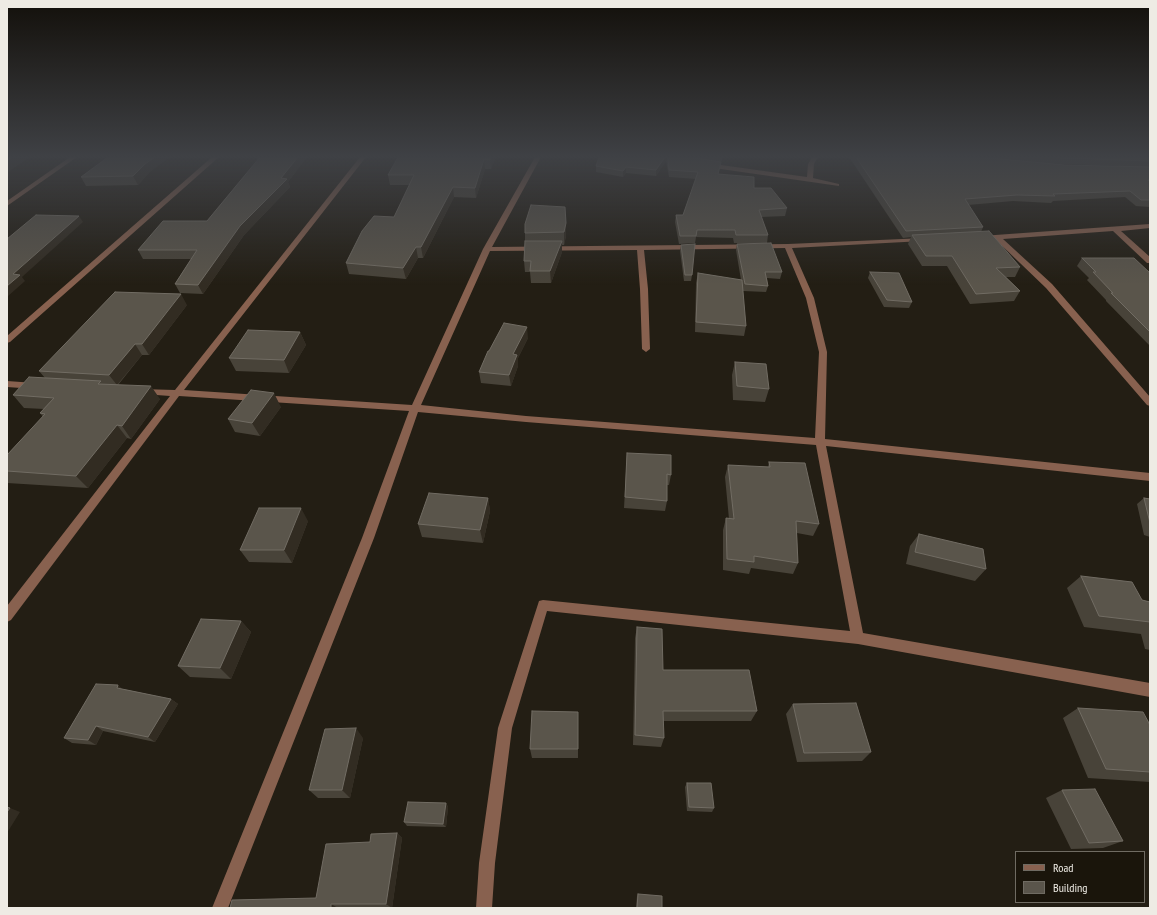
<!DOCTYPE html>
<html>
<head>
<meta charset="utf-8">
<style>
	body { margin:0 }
	#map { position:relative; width:1157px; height:915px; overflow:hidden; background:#231e14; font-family:"PT Sans Narrow",sans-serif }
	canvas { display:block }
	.frame { position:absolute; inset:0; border:8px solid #eeebe4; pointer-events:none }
	.legend { position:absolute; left:1015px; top:851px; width:130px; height:52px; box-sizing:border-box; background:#1a150b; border:1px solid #6f6b62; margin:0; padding:5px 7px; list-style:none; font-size:12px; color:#eeebe4 }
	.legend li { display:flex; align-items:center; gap:8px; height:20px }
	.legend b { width:20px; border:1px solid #6f6b62 }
</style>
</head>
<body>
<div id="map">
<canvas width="1157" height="915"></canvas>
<div class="frame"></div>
<ul class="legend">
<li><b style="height:5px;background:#88614f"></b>Road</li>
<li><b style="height:11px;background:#5a554b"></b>Building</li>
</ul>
</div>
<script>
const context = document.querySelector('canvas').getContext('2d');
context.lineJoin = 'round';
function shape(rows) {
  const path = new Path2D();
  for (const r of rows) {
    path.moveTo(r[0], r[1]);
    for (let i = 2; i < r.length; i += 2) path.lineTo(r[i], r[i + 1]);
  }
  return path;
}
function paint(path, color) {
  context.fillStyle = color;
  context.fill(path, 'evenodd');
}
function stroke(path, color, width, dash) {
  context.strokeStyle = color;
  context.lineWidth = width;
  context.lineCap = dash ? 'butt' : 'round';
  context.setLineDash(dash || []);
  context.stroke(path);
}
paint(shape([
	[70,157,77,157,7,206,7,201,70,157],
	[212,157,219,157,10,342,7,343,7,336,212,157],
	[360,157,366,157,184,390,412,405,483,249,535,157,541,157,492,247,788,244,925,238,925,240,923,241,792,248,814,298,827,352,825,439,1150,473,1150,481,826,446,863,633,1150,683,1150,697,858,644,547,611,512,728,495,863,492,908,476,908,479,863,498,728,539,601,543,600,850,631,816,445,526,422,418,412,374,538,228,908,212,908,362,538,409,411,179,396,11,620,7,622,7,606,170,396,143,394,138,391,140,389,175,390,360,157],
	[785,248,806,298,819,352,815,438,526,416,421,405,490,251,637,250,640,289,642,349,646,352,650,349,648,289,644,250,785,248],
	[812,157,818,157,814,164,813,178,839,184,839,186,707,167,704,165,707,163,807,177,808,164,812,157],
	[1150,224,1150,228,1121,231,1150,257,1150,263,1147,263,1113,231,1003,239,1052,284,1150,397,1150,406,1147,405,1046,288,995,239,981,240,978,238,981,236,1150,224],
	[7,381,35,383,39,386,35,389,7,387,7,381]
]), '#88614f');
paint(shape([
	[257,157,307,157,288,182,290,187,244,235,203,294,180,293,175,284,191,259,143,259,138,250,207,221,258,160],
	[496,157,491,169,485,169,476,198,454,197,423,258,418,258,406,279,349,274,346,263,394,217,410,185,390,185,388,175],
	[599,157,666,157,666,161,656,176,626,173,623,177,596,172,596,166],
	[667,157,723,157,721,163,720,163,718,174,754,188,787,208,785,216,761,217,768,235,767,243,734,243,733,238,696,237,695,243,679,244,675,222,676,215,683,215,696,179,669,177,666,161],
	[849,157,1150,157,1150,167,1061,164,1025,162,1065,165,1150,167,1150,207,1136,206,1125,197,1053,201,1051,203,1013,201,968,205,983,227,981,232,1020,267,1015,277,1006,277,1020,291,1014,301,970,304,947,266,922,266,908,244,911,237,903,238],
	[149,173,138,185,86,186,81,177],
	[565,207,566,236,564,245,562,245,562,252,551,283,531,283,530,272,525,272,524,261,525,241,525,233],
	[737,244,782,272,780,279,767,278,768,286,766,292,743,291,742,282,746,326,744,336,695,332,696,283,698,273,741,280,736,250],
	[681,245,692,275,691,281,684,281,680,251],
	[1082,258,1150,273,1150,346,1106,301,1106,300,1087,280,1089,278,1077,266],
	[870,272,912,302,909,308,884,307,868,278],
	[187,305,149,355,142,355,118,385,160,399,131,439,127,438,88,488,7,483,7,455,43,417,40,413,44,409,24,408,13,395,45,378,39,371],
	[300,332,306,345,289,373,236,371,229,358],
	[528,338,518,358,518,366,511,386,481,383,479,372,489,351],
	[735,362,769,389,765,402,733,400,732,375],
	[281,407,260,436,235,432,228,419],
	[627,453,671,475,669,485,667,485,667,501,665,511,624,508],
	[769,462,819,524,813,536,797,533,798,563,793,574,751,568,749,574,723,570,723,530,726,518,729,519,725,477,728,465,768,467],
	[488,498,490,511,483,543,422,537,418,524],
	[1144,498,1150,499,1150,537,1144,535,1137,504],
	[308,521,292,563,249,562,240,550],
	[919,534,986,569,975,581,906,564,910,546],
	[1081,576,1142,600,1150,602,1150,650,1145,649,1141,634,1084,627,1067,588],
	[241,621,251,632,231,679,190,677,178,666],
	[637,627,663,670,757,711,751,721,663,721,664,738,661,747,633,745,635,638],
	[123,689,171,699,178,704,155,742,103,731,96,745,72,743,64,738],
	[793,704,871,752,862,761,797,762,786,714],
	[1078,708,1150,725,1150,782,1088,778,1063,718],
	[578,712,578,758,532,758,530,749],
	[363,738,350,798,318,798,309,790],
	[687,783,714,808,712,812,687,811,685,787],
	[1062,790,1123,841,1103,848,1071,849,1046,798],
	[446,803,448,807,446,827,407,826,404,822],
	[397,833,402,838,392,908,230,908,316,898,370,842],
	[638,894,662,908,636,908,637,896]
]), '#484339');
paint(shape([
	[12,157,30,157,7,173,7,161],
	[155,157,170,157,149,173,138,185,133,176,145,164],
	[298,157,307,157,288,182,290,187,244,235,203,294,198,285,240,226,281,178],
	[491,157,496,157,491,169,490,160],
	[665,157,666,157,666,161,656,176,656,170],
	[484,159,485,169,476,198,475,188],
	[626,167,626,173,623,177,623,171],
	[453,187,454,197,423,258,421,247],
	[79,216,83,222,22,277,25,281,7,297,7,286,13,274],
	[566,223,566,236,564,245,564,232],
	[562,241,562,252,551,283,550,271],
	[416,247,418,258,406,279,403,268],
	[181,294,187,305,149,355,142,344],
	[527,327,528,338,518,358,518,366,511,386,509,375,513,354],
	[300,332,306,345,289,373,284,360],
	[135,344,142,355,117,385,109,375],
	[151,386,160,399,131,439,122,426],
	[274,393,281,407,260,436,252,423],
	[117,425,127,438,88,488,76,476],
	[488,498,490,511,483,543,480,530],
	[301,508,308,521,292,563,284,550],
	[241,621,251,632,231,679,220,668],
	[118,685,125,691,117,688],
	[171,699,178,704,155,742,148,737],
	[96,726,103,731,96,745,88,740],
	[356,728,363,738,350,798,342,790],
	[446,803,448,807,446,827,443,824],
	[10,808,20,812,7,833,7,812],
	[397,833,402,838,392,908,386,904],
	[331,904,338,908,331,908]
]), '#322c22');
const building = shape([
	[7,157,12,157,7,161,7,157],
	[108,157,155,157,145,164,133,176,81,177,108,157],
	[260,157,298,157,281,178,287,179,240,226,198,285,175,284,197,250,138,250,163,221,207,221,260,157],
	[398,157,491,157,490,160,484,159,475,188,453,187,421,247,416,247,403,268,346,263,362,231,374,216,394,217,414,175,388,175,398,157],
	[599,157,665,157,656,170,626,167,623,171,596,166,599,157],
	[668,157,689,157,721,162,718,174,754,177,754,188,771,188,787,208,759,210,768,235,736,235,735,230,697,230,696,236,680,236,676,215,683,215,698,172,669,170,668,157],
	[856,157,978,157,1065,165,1150,167,1150,180,1148,180,1150,182,1150,200,1141,200,1130,191,1053,194,1055,196,1017,195,965,199,983,227,906,231,856,157],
	[1054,157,1150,157,1150,161,1065,158,1054,157],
	[531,205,565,207,566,223,564,232,525,233,525,224,531,205],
	[36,215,79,216,13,274,20,275,7,286,7,239,36,215],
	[989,231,1020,267,996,268,1020,291,976,294,952,256,926,256,912,235,989,231],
	[525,241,562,241,550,271,530,271,531,261,524,261,525,241],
	[771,243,782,272,765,272,768,286,745,284,737,244,771,243],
	[695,244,692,275,685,275,681,245,695,244],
	[1082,258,1134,258,1150,273,1150,332,1111,293,1113,293,1093,272,1096,272,1082,258],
	[870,272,899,273,912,302,887,300,870,272],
	[698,273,742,280,746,326,696,322,698,273],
	[115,292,181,294,142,344,135,344,109,375,39,371,115,292],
	[504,323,527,327,513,354,517,355,509,375,479,372,488,351,489,351,504,323],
	[248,330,300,332,284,360,229,358,248,330],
	[735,362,766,364,769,389,737,386,735,362],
	[29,377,101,381,98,384,151,386,122,426,117,425,76,476,7,471,7,455,45,414,40,413,54,398,13,395,29,377],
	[251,390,274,393,252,423,228,419,251,390],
	[627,453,671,455,671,475,667,474,667,501,625,497,627,453],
	[769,462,805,463,819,524,796,521,798,563,754,556,754,562,727,559,726,518,734,519,728,465,770,467,769,462],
	[429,493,488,498,480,530,418,524,429,493],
	[1144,498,1150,499,1150,523,1144,498],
	[259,508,301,508,284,550,240,550,259,508],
	[919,534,983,549,986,569,915,552,919,534],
	[1081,576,1132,582,1142,600,1150,602,1150,622,1099,616,1081,576],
	[201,619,241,621,220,668,178,666,201,619],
	[637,627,662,629,663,670,749,670,757,711,663,711,664,738,635,735,637,627],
	[96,684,118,685,117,688,171,699,148,737,96,726,88,740,64,738,96,684],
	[856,703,871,752,804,753,793,704,856,703],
	[1078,708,1143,712,1150,725,1150,772,1106,769,1078,708],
	[532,711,578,712,578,749,530,749,532,711],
	[356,728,342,790,309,790,325,729,356,728],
	[687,783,711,783,714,808,689,807,687,783],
	[1095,789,1123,841,1089,843,1062,790,1095,789],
	[408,802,446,803,443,824,404,822,408,802],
	[7,807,10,808,7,812,7,807],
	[397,833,386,904,331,904,331,908,230,908,232,900,316,898,326,844,370,842,371,834,397,833],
	[638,894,662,896,662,908,637,908,638,894]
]);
paint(building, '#5a554b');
stroke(building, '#716c63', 1);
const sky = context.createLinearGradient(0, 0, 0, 285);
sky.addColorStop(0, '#13100b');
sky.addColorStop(0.55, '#3f4145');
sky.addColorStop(1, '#3f414500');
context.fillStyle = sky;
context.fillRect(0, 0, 1157, 285);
</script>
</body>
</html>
